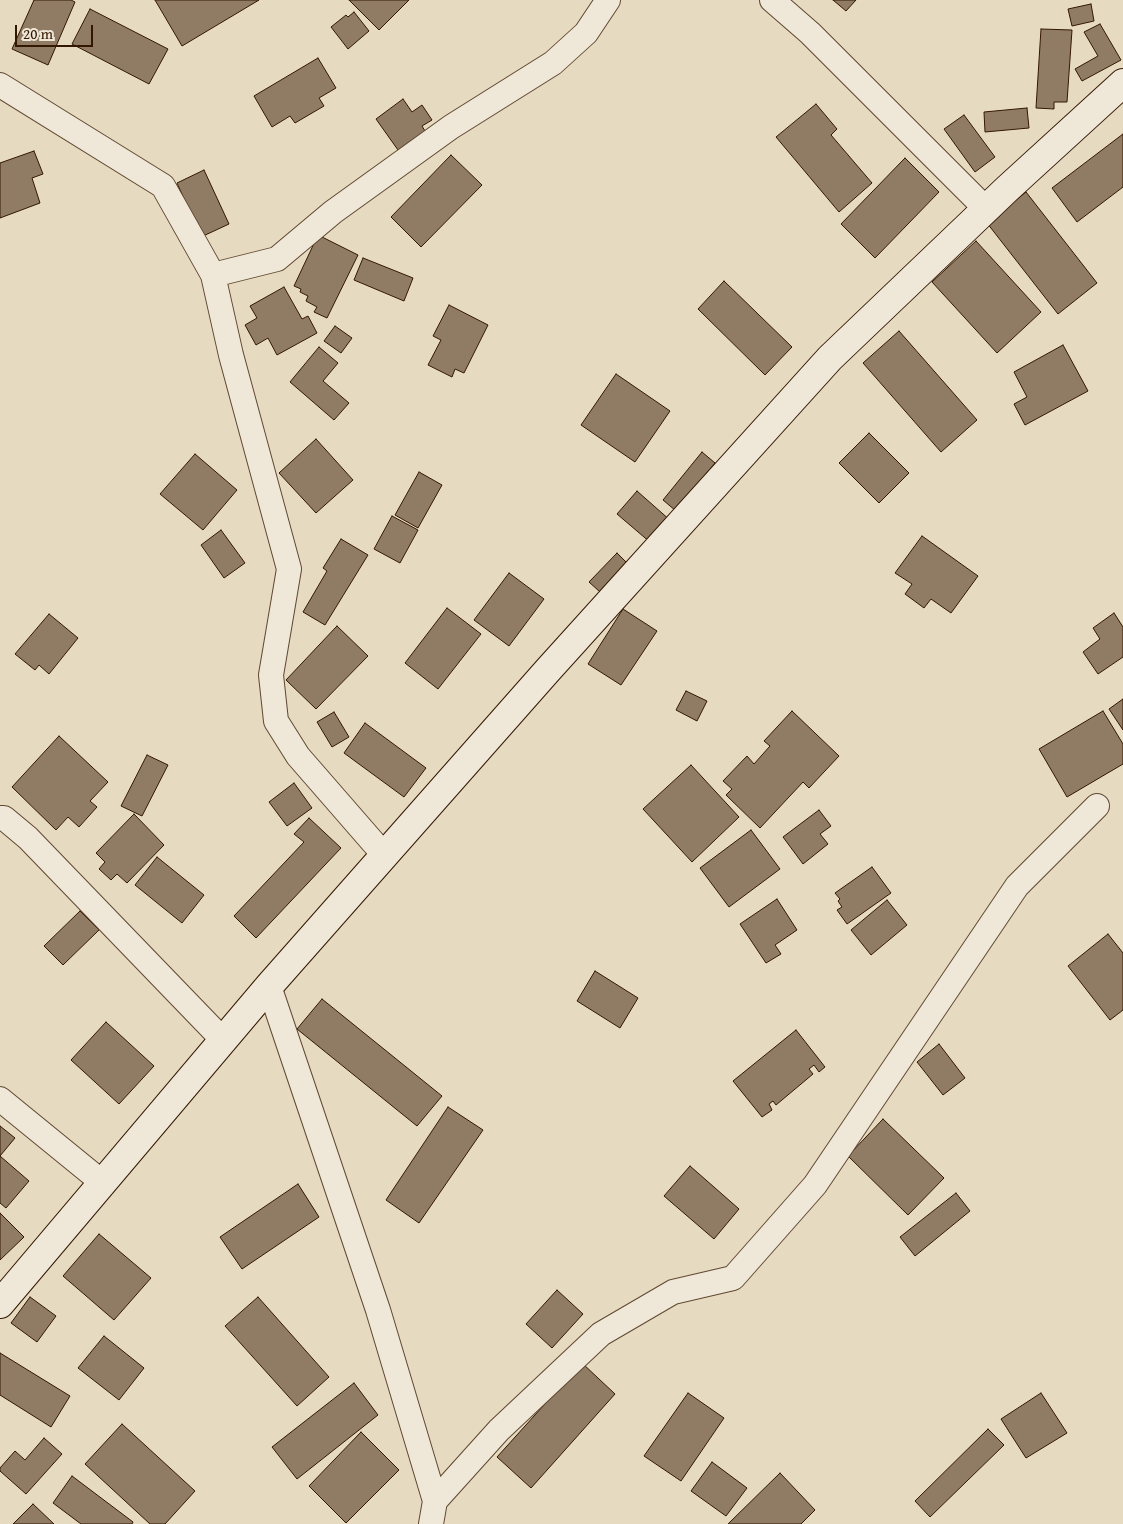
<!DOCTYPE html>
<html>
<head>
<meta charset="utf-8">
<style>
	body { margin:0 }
	#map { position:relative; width:1123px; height:1524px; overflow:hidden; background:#e6dac1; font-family:"Gentium Book Plus",serif }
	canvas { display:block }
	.scale { position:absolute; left:15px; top:25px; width:78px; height:22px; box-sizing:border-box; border:2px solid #331701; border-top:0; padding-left:6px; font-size:15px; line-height:18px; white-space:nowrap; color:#331701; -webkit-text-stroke:4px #efe7d7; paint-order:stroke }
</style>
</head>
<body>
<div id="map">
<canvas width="1123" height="1524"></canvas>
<div class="scale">20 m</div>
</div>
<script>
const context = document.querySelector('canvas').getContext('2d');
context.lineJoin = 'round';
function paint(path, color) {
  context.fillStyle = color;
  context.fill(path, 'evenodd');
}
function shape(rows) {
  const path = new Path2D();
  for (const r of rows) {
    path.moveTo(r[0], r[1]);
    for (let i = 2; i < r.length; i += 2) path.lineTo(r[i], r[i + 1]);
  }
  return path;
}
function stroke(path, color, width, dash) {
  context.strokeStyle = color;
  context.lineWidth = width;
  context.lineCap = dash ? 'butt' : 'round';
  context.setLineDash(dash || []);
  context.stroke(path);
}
const building = shape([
	[34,0,71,0,75,2,48,65,12,49,34,0],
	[155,0,259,0,182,46,155,0],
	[349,0,409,0,379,30,349,0],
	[833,0,856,0,846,11,833,0],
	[1091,4,1094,21,1072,26,1068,9,1091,4],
	[90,9,168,49,149,84,72,44,90,9],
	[354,12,369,31,348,49,331,27,346,15,348,17,354,12],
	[1100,24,1121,60,1082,81,1075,69,1098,56,1084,32,1100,24],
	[1041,29,1072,30,1067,102,1054,102,1054,109,1036,108,1041,29],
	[318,58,336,88,319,98,324,106,295,123,290,116,272,127,254,96,318,58],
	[403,99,412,112,422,105,432,120,422,126,425,131,398,150,376,119,403,99],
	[816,104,837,129,831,135,872,183,839,212,776,137,816,104],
	[1027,108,1029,128,985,132,984,112,1027,108],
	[964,115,995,157,975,172,944,129,964,115],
	[1123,134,1123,187,1077,222,1052,188,1123,134],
	[34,151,43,174,32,178,40,203,0,218,0,163,34,151],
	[451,155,482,185,421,247,391,217,451,155],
	[905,158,939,192,875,258,841,224,905,158],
	[204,170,229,224,201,237,177,183,204,170],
	[1026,192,1097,283,1058,314,987,223,1026,192],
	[318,235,358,255,327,318,314,312,317,307,306,301,308,296,300,292,301,289,294,286,318,235],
	[976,241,1041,312,997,353,932,282,976,241],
	[363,258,413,278,404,301,354,280,363,258],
	[724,281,792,347,765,375,698,309,724,281],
	[284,287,302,319,308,316,317,333,277,355,268,338,256,345,245,325,257,318,250,306,284,287],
	[449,305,488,325,464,373,455,369,452,377,428,365,441,340,433,336,449,305],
	[335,326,352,338,341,353,324,341,335,326],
	[899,331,977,420,941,452,863,363,899,331],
	[1063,345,1088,391,1025,425,1014,404,1027,397,1014,372,1063,345],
	[319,347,338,363,323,381,349,403,334,420,290,382,319,347],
	[616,374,670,411,635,462,581,425,616,374],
	[869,433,909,473,879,503,839,463,869,433],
	[316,439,353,480,316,513,279,473,316,439],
	[702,452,715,463,676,511,663,500,702,452],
	[195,454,237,490,203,530,160,494,195,454],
	[419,472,442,485,418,528,395,515,419,472],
	[637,491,671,521,651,543,617,514,637,491],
	[392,516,418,530,400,563,374,549,392,516],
	[221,530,245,563,224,578,201,545,221,530],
	[922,536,978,576,951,613,931,599,924,608,905,594,912,584,895,573,922,536],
	[341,539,368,555,325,625,303,612,327,571,323,568,341,539],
	[617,553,628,564,600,592,589,582,617,553],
	[509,573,544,599,509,646,474,620,509,573],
	[447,608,481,634,438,689,405,663,447,608],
	[623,609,657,631,621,685,588,664,623,609],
	[1114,613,1123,627,1123,657,1098,674,1083,652,1100,639,1093,628,1114,613],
	[49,614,78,638,49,674,39,665,35,670,15,654,49,614],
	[337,626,368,656,316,709,286,680,337,626],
	[686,691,707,701,697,721,676,710,686,691],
	[1123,699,1123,730,1109,709,1123,699],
	[792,711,839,756,809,788,803,782,760,828,726,795,732,789,723,781,747,756,754,764,770,746,764,741,792,711],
	[1103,711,1123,744,1123,764,1067,797,1039,749,1103,711],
	[334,712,349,737,332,747,317,722,334,712],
	[365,723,426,768,404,797,344,753,365,723],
	[59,736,108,782,90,801,97,807,79,827,68,817,56,830,12,787,59,736],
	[147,755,168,765,142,816,121,806,147,755],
	[691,765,739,817,692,862,643,809,691,765],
	[294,783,312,808,287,826,269,802,294,783],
	[819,810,831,826,820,834,828,844,803,864,783,837,819,810],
	[134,814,164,845,127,883,117,874,111,880,99,869,105,862,96,853,134,814],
	[309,818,341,848,256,938,234,916,304,842,294,834,309,818],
	[751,830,780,869,729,907,700,868,751,830],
	[157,857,204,895,182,923,135,885,157,857],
	[872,867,891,893,847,924,837,910,842,907,838,901,840,899,835,893,872,867],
	[777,899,797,930,775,945,781,954,766,963,740,924,777,899],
	[887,900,907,925,871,955,851,930,887,900],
	[80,911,99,930,63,965,44,946,80,911],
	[1108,934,1123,953,1123,1010,1110,1020,1068,966,1108,934],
	[595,971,638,998,620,1028,577,1001,595,971],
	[322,999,442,1096,417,1126,297,1029,322,999],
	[106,1022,154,1066,119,1104,71,1060,106,1022],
	[796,1030,825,1067,819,1072,814,1065,809,1069,813,1074,776,1105,773,1101,769,1104,772,1110,762,1117,733,1081,796,1030],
	[939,1044,965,1078,943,1095,917,1062,939,1044],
	[448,1107,483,1130,419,1223,386,1200,448,1107],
	[883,1119,944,1178,908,1215,848,1156,883,1119],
	[0,1126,15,1138,0,1156,0,1126],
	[0,1156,29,1181,6,1208,0,1203,0,1156],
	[690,1166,739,1209,714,1239,664,1196,690,1166],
	[298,1184,319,1217,242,1269,220,1237,298,1184],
	[956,1193,970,1211,915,1256,900,1237,956,1193],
	[0,1213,24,1237,0,1260,0,1213],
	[99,1234,151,1278,114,1320,63,1276,99,1234],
	[557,1290,583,1314,552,1348,526,1324,557,1290],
	[30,1297,56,1316,37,1342,11,1323,30,1297],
	[258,1297,329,1377,297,1406,225,1326,258,1297],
	[104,1336,144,1368,119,1400,78,1368,104,1336],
	[0,1353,70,1396,51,1427,0,1395,0,1353],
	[582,1363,615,1394,531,1488,497,1457,582,1363],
	[354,1383,378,1415,297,1479,272,1447,354,1383],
	[688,1393,724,1418,681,1481,644,1456,688,1393],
	[1041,1393,1067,1433,1026,1458,1001,1419,1041,1393],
	[122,1424,195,1491,165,1524,150,1524,85,1464,122,1424],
	[988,1429,1004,1445,930,1517,915,1501,988,1429],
	[361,1432,399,1470,346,1523,309,1486,361,1432],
	[44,1438,62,1454,26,1494,0,1471,0,1468,15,1451,25,1460,44,1438],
	[712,1462,747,1488,726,1516,691,1491,712,1462],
	[780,1473,815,1510,801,1524,728,1524,780,1473],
	[72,1476,133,1522,132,1524,81,1524,53,1503,72,1476],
	[33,1504,54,1524,13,1524,33,1504]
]);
paint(building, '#907c65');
stroke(building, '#331701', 1);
const street = shape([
	[772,0,810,33,986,209],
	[0,85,163,186,213,275,231,355,289,569,271,675,276,721,298,756,385,856],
	[213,275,277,259,333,212,451,127,553,63,586,33,608,0],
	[0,818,4,818,28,838,223,1040],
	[269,986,378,1310,435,1501,431,1524],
	[0,1099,103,1183],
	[435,1501,499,1430,601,1334,673,1292,733,1278,815,1185,1017,886,1097,806]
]);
const secondary = shape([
	[0,1304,269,986,548,670,830,358,1007,189,1123,83]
]);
stroke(street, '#604831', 26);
stroke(secondary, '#331701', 30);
stroke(street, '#efe7d7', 24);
stroke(secondary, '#efe7d7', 28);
</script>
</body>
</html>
